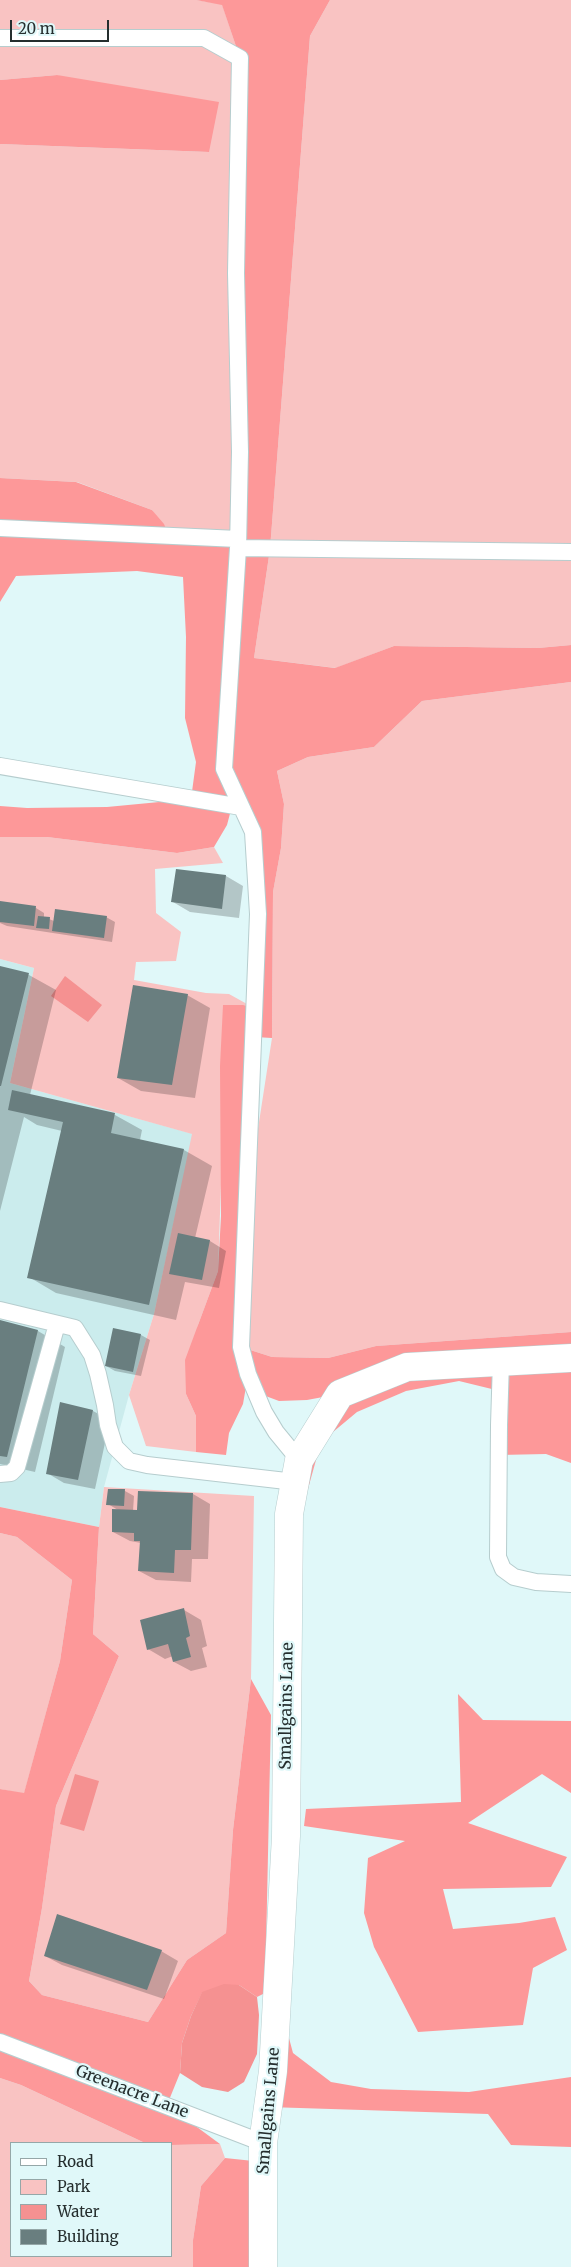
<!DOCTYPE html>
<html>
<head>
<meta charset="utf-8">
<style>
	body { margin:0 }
	#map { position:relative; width:571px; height:2267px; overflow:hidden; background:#e0f8f9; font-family:Merriweather,serif }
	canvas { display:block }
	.legend { position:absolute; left:10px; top:2142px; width:162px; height:115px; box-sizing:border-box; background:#e0f8f9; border:1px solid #95a7a8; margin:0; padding:6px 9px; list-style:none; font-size:15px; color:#252e2e }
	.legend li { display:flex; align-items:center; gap:10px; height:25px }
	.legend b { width:25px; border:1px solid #95a7a8 }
	.scale { position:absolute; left:10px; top:20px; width:99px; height:22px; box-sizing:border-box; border:2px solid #252e2e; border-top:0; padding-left:6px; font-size:15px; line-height:18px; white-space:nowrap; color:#252e2e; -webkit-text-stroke:4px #e0f8f9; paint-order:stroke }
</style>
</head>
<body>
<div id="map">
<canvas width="571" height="2267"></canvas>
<ul class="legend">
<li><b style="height:6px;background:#fff"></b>Road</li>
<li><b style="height:14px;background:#f9c3c2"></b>Park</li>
<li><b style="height:14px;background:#f59191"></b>Water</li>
<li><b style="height:14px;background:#697e7f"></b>Building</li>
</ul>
<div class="scale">20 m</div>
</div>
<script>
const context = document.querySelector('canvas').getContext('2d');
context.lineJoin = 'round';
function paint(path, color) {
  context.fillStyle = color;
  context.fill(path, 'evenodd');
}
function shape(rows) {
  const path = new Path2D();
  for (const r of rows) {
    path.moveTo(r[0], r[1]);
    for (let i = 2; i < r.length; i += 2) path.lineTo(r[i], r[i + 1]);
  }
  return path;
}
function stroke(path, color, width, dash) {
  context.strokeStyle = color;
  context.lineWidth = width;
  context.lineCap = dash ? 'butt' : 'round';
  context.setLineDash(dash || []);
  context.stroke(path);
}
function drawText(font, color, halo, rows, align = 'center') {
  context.font = font + ' Merriweather,serif';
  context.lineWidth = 4.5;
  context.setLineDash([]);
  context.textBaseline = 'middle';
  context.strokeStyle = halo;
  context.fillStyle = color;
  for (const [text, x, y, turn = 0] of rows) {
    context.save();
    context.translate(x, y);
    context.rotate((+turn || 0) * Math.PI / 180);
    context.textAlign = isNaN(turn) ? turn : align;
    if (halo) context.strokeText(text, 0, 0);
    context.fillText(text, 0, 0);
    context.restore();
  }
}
paint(shape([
	[0,959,34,968,10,1083,193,1134,154,1314,129,1395,104,1487,99,1527,0,1507]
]), '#cbeced');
paint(shape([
	[0,0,196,0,222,4,240,58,238,539,169,536,152,510,77,482,0,478,0,144,209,152,57,75,0,80],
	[330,0,571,0,571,645,538,648,394,646,336,668,254,658,270,549,310,36],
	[571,682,571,1332,376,1346,328,1358,272,1357,241,1347,249,1187,272,1038,273,892,281,848,284,804,277,771,308,757,374,747,422,701],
	[0,837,47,837,177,853,214,847,223,863,155,869,156,913,181,932,176,961,136,962,134,980,206,993,229,994,256,1009,222,1156,218,1271,198,1325,186,1394,196,1416,196,1452,146,1446,129,1395,154,1314,192,1134,10,1083,34,968,0,959],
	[104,1487,254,1496,251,1679,233,1830,226,1933,187,1960,148,2022,42,1995,29,1981,42,1908,56,1806,119,1656,93,1634,99,1527],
	[0,1533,17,1537,72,1580,60,1661,24,1794,0,1789],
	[0,2078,21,2085,145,2143,11,2143,11,2256,171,2256,171,2145,220,2144,225,2158,201,2186,193,2240,193,2267,0,2267]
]), '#f9c3c2');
paint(shape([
	[196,0,330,0,310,36,270,549,254,658,335,668,394,646,538,648,571,645,571,682,422,701,374,747,308,757,277,771,284,804,281,848,273,892,272,1038,255,1037,241,1347,272,1357,328,1358,376,1346,571,1332,571,1463,546,1454,499,1455,500,1391,459,1381,406,1391,357,1412,321,1442,301,1514,289,1514,339,1394,307,1400,279,1401,255,1392,248,1375,243,1404,229,1433,226,1455,196,1452,196,1416,186,1394,185,1360,218,1271,221,1216,220,1066,223,1005,243,1005,256,1009,253,832,232,806,227,825,214,847,177,853,47,837,0,837,0,806,27,808,107,807,191,799,196,762,185,718,186,637,183,577,137,571,16,576,0,602,0,478,76,482,152,510,164,524,169,536,238,538,240,58,222,5],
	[57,75,219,102,209,152,0,144,0,80],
	[0,1507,99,1527,93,1634,119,1656,56,1806,42,1908,29,1981,42,1995,148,2022,187,1960,226,1933,233,1830,251,1679,271,1715,265,1993,257,1997,239,1985,202,1993,191,2016,182,2043,180,2073,167,2105,220,2144,171,2145,171,2143,145,2143,21,2085,0,2078,0,1789,24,1793,60,1661,72,1580,17,1537,0,1533],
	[458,1694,483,1720,571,1721,571,1793,542,1774,468,1823,567,1857,551,1887,443,1889,453,1929,519,1923,555,1917,567,1950,533,1968,523,2025,418,2032,374,1947,364,1913,368,1858,405,1841,304,1826,306,1809,461,1802],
	[286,2027,293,2053,331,2082,371,2089,469,2092,571,2077,571,2147,511,2145,488,2114,268,2107],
	[225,2158,263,2162,263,2267,193,2267,193,2240,201,2186]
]), '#fd9899');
paint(shape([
	[65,976,102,1005,88,1022,51,996],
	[75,1774,99,1781,84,1831,60,1824],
	[224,1984,239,1985,257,1997,259,2015,257,2054,244,2082,228,2092,202,2087,180,2073,182,2043,191,2016,202,1992]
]), '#f59191');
paint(shape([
	[177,870,226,876,243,886,239,918,190,912,173,902],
	[0,902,36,908,44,913,44,917,54,921,106,917,115,922,112,942,7,926,0,923],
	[0,967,29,975,56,990,30,1095,115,1115,142,1130,140,1140,184,1150,212,1166,195,1238,210,1241,226,1251,219,1288,185,1282,176,1320,56,1293,29,1277,62,1131,37,1125,24,1117,0,1211],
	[187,995,210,1008,195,1098,141,1091,118,1078],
	[0,1322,38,1331,65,1347,35,1472,0,1464],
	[114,1329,141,1335,150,1340,141,1376,115,1371,106,1366],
	[61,1404,93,1411,110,1420,95,1489,64,1483,47,1473],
	[109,1490,125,1491,134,1496,133,1511,139,1511,193,1494,210,1504,208,1559,192,1559,191,1582,156,1580,139,1571,141,1543,130,1541,113,1532,118,1510,108,1504],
	[184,1610,201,1620,207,1646,202,1648,207,1667,191,1671,174,1662,173,1656,165,1659,148,1649],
	[161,1951,178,1961,164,1999,62,1965,45,1956]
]), '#0003');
paint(shape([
	[176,869,226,875,222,909,171,902],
	[0,901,36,906,34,926,0,922],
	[55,909,107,916,104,938,52,931],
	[38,916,50,917,49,929,36,928],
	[0,966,29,973,1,1086,0,1086],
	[133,985,188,994,172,1085,117,1078],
	[12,1090,115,1113,111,1133,184,1149,149,1305,27,1278,63,1122,8,1110],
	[178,1233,210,1240,202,1280,169,1274],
	[0,1320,38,1330,7,1457,0,1456],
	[113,1328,141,1334,133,1372,105,1366],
	[60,1402,93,1410,78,1480,46,1474],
	[108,1489,125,1489,124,1506,106,1505],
	[138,1491,193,1493,191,1550,175,1550,174,1573,138,1571,140,1541,134,1541,134,1533,112,1532,112,1509,137,1510],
	[184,1608,190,1636,186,1638,191,1657,173,1662,168,1644,147,1650,140,1620],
	[57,1914,162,1950,147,1990,44,1956]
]), '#697e7f');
const lane = shape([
	[0,38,204,38,240,58,236,273,240,452,238,548],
	[0,528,238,539],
	[0,766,241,807],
	[0,1310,75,1328,92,1355,98,1374,105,1405,108,1425,115,1447,129,1461,147,1465,295,1482],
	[501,1361,499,1425,498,1557,503,1569,514,1577,536,1582,571,1584],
	[299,1460,276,1432,264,1412,248,1374,241,1347,258,914,253,832,224,769,238,548,571,552],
	[0,1474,11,1473,17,1467,57,1324],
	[0,2042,263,2143]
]);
const street = shape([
	[263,2267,263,2143,273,2071,286,1836,289,1514,299,1460,340,1394,407,1367,571,1358]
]);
stroke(lane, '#b6cdce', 18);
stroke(street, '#b6cdce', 29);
stroke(lane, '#fff', 16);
stroke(street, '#fff', 28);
drawText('16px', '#252e2e', '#e0f8f9', [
	["Smallgains Lane",287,1706,-89],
	["Greenacre Lane",132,2092,21],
	["Smallgains Lane",269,2111,-85]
]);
</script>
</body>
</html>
